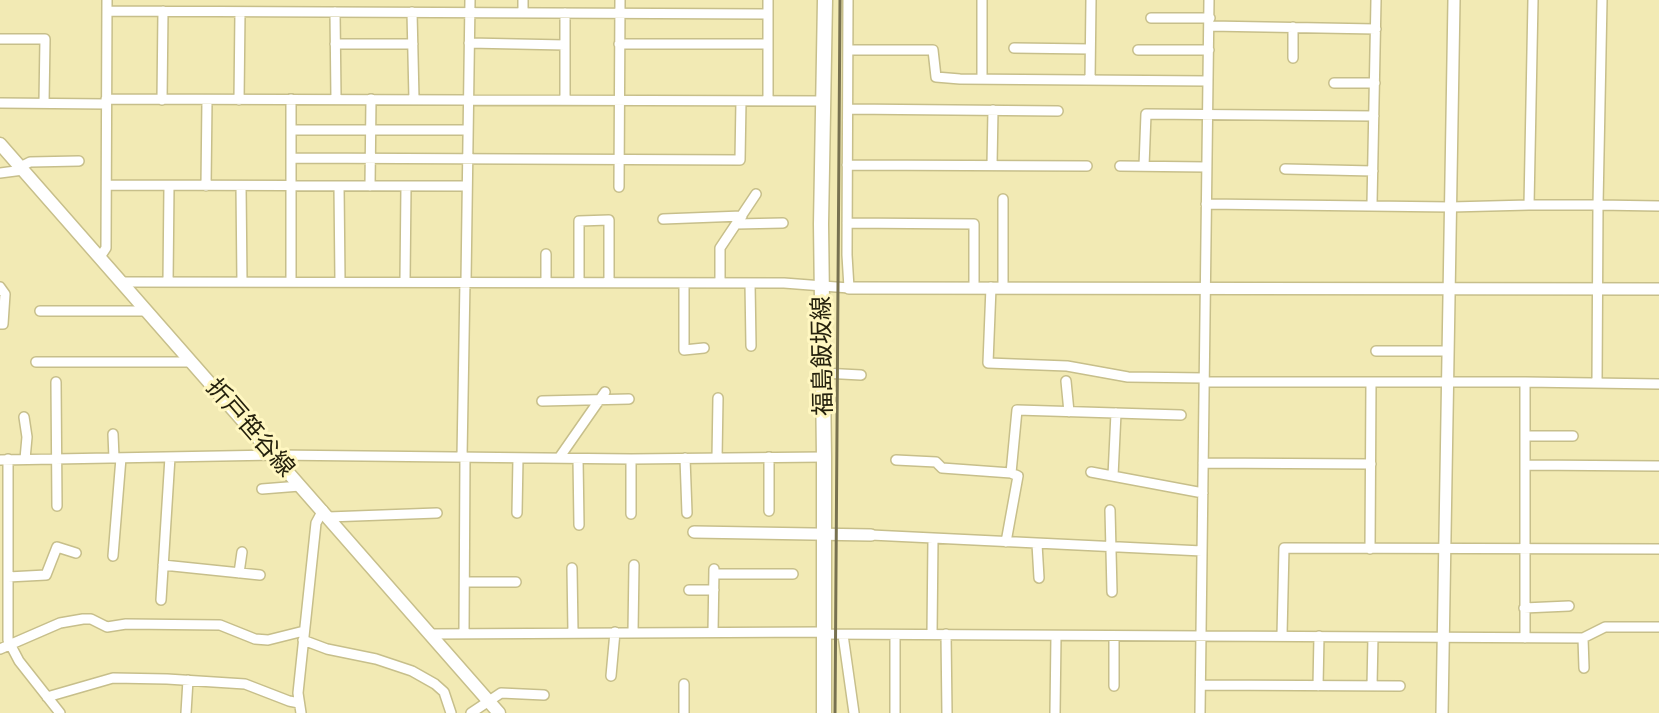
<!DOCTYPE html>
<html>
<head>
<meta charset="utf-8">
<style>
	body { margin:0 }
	canvas { display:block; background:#f2eab4 }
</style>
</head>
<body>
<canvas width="1659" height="713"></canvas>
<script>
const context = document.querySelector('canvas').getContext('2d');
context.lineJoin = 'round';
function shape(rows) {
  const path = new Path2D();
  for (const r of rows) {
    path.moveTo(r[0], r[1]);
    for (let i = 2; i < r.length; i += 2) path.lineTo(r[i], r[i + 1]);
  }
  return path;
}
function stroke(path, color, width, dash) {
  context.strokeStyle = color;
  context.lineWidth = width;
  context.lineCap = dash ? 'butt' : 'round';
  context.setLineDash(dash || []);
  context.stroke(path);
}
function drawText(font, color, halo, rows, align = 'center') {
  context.font = font + ' Quicksand,"Noto Sans JP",sans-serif';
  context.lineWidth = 6;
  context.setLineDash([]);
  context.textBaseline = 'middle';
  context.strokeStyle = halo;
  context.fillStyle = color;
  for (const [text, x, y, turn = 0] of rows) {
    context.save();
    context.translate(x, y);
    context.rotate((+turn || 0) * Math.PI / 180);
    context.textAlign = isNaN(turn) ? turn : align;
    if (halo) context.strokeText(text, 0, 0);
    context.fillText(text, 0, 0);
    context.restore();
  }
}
const minor = shape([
	[523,0,523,13],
	[768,0,768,101],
	[1533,0,1529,205,1598,205,1602,0],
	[107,11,767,14],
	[335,12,336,99],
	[412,12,414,99],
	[1151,18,1210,18],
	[1210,26,1376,29],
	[0,39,45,39,44,103],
	[469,43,565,45],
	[335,44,413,44],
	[619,44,768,44],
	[1014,48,1090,49],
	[848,50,933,50,936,77,960,79,1208,81],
	[1138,50,1209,50],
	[1293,58,1293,27],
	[982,79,982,0],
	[1090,80,1091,0],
	[1334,83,1375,83],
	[106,99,825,101],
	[291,99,291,282],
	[162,100,163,11],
	[239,100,240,12],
	[565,100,565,13],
	[0,103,106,104],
	[848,109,1058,111],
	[291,130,468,130],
	[291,158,740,160,741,101],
	[847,165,1087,166],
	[992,165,993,110],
	[1120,166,1206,167],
	[1144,166,1146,114,1374,116],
	[20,167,30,162,79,161],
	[1285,169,1373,171],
	[0,173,23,170],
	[107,185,467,186],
	[206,186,207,100],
	[241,186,242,282],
	[339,186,340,281],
	[370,186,371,99],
	[619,187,620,0],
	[1206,204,1451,207,1529,205],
	[1372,204,1376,0],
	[663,219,742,216],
	[847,223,974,224,974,286],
	[736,224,783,223],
	[100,257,106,248,107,0],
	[405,281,406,186],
	[466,281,470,0],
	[123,282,784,283,849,288,847,255,848,0],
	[168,282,169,186],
	[546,282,546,254],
	[579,282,579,221,609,220,609,282],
	[684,283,684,350,704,348],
	[720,283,720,248,756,194],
	[750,283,751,346],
	[0,287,5,294,3,324,0,324],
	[991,287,988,363,1067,366,1128,377,1204,378],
	[1003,287,1003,199],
	[40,311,146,311],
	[1376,351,1447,351],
	[36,362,191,362],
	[823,373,861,375],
	[1066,381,1069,412],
	[56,382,57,506],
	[1204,382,1371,382,1370,549],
	[1371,382,1525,382],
	[1597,383,1598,205,1659,206],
	[542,401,629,399],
	[24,417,27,437,25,459],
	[113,434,114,458],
	[1525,436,1573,436],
	[462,457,465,281],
	[769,457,769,511],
	[559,458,605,392],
	[685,458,687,513],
	[717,458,718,398],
	[8,459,8,640,19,661,60,713],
	[578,459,579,525],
	[631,459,631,514],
	[0,460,275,455,631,459,824,457],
	[896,460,936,462,942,468,1011,473,1017,410,1181,415],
	[1203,463,1371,464],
	[1525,465,1659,466],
	[1091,472,1203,493],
	[1113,476,1116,413],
	[262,489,300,486],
	[1110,510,1112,592],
	[517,513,518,458],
	[328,517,437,513],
	[871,535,1202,551],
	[1006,542,1018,476,1011,473],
	[1037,544,1039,578],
	[113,556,121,458],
	[163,565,260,575],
	[572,568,573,632],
	[239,573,242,552],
	[714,574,793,574],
	[8,577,46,575,57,547,76,553],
	[465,582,516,582],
	[689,590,714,590],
	[161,600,170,457],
	[1524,608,1569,606],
	[464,632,465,457],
	[633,632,634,565],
	[713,632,714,569],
	[430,634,824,632],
	[824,634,1583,638,1605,627,1659,627],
	[932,634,933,539],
	[946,634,947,713],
	[843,635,854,713],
	[1282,635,1284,548,1659,549],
	[1114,637,1114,686],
	[1525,638,1525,382,1659,384],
	[1583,638,1584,668],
	[303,640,327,649,376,659,412,671,435,684,444,692,451,713],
	[0,649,60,623,83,619,91,619,107,627,126,624,220,625,255,639,268,640,304,631],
	[611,676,615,632],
	[1201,685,1400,686],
	[1318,686,1319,636],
	[1372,686,1373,637],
	[47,697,113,678,167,679,245,684,289,701,299,703],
	[186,713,188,680],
	[301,713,298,693,316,523,323,510],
	[471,713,501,693,544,695],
	[684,713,684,684],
	[895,713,895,635],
	[1055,713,1056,636],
	[1200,713,1209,0]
]);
const tertiary = shape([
	[849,288,1659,289],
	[694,532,871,535],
	[1442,713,1454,0]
]);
const secondary = shape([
	[0,144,499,713]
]);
const primary = shape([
	[824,713,824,457,821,224,825,0]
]);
stroke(minor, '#c7bf8b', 12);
stroke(tertiary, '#c7bf8b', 14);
stroke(secondary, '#c7bf8b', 15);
stroke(primary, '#c7bf8b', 17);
stroke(minor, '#fff', 9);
stroke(tertiary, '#fff', 11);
stroke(secondary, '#fff', 12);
stroke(primary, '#fff', 14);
stroke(shape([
	[835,713,840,0]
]), '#777150', 3);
drawText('24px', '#25210d', '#fff7c1', [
	["福島飯坂線",823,356,-91],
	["折戸笹谷線",250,428,49]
]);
</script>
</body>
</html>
